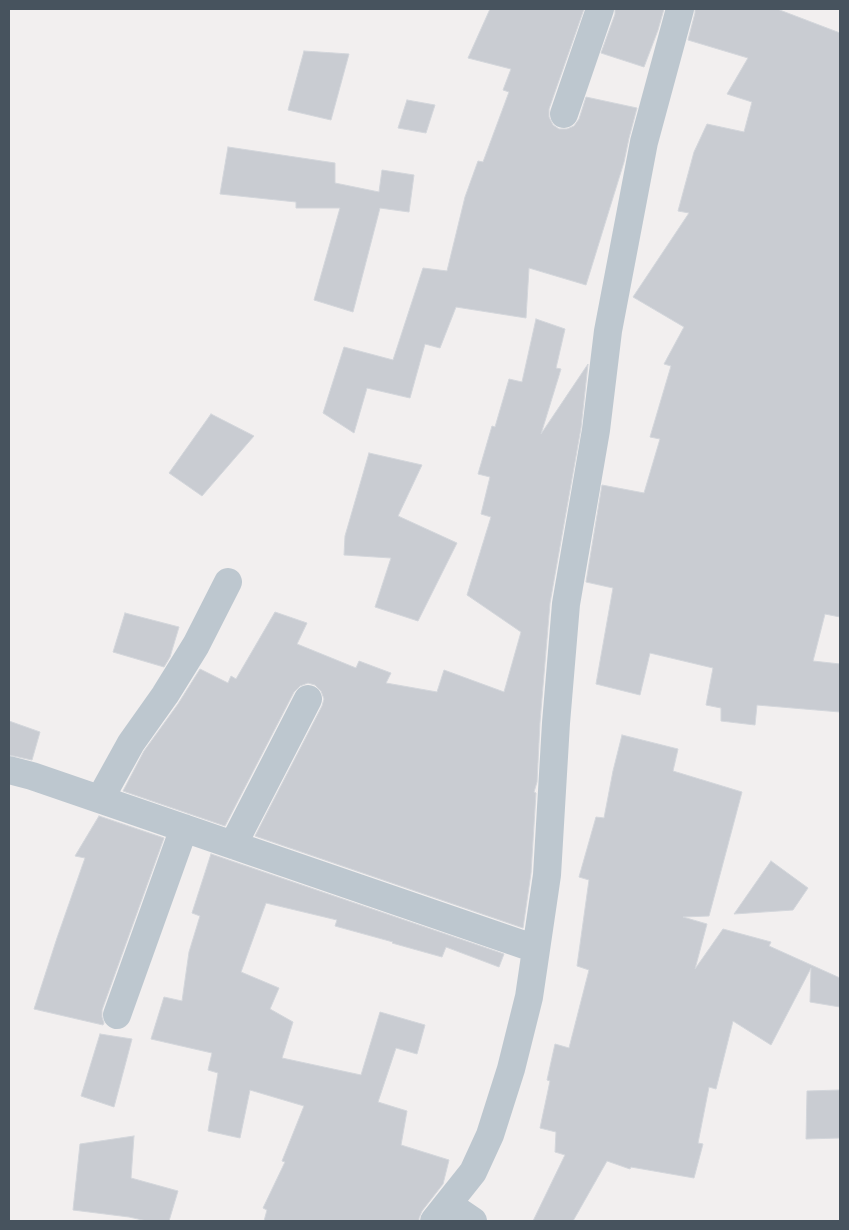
<!DOCTYPE html>
<html>
<head>
<meta charset="utf-8">
<style>
	body { margin:0 }
	#map { position:relative; width:849px; height:1230px; overflow:hidden; background:#f2efef; font-family:Cabin,sans-serif }
	canvas { display:block }
	.frame { position:absolute; inset:0; border:10px solid #47535e; pointer-events:none }
</style>
</head>
<body>
<div id="map">
<canvas width="849" height="1230"></canvas>
<div class="frame"></div>
</div>
<script>
const context = document.querySelector('canvas').getContext('2d');
context.lineJoin = 'round';
function paint(path, color) {
  context.fillStyle = color;
  context.fill(path, 'evenodd');
}
function shape(rows) {
  const path = new Path2D();
  for (const r of rows) {
    path.moveTo(r[0], r[1]);
    for (let i = 2; i < r.length; i += 2) path.lineTo(r[i], r[i + 1]);
  }
  return path;
}
function stroke(path, color, width, dash) {
  context.strokeStyle = color;
  context.lineWidth = width;
  context.lineCap = dash ? 'butt' : 'round';
  context.setLineDash(dash || []);
  context.stroke(path);
}
const building = shape([
	[490,9,584,9,549,109,549,117,553,125,559,129,567,129,574,126,579,119,586,97,637,108,629,138,624,162,586,285,529,268,526,318,456,307,440,348,425,344,410,398,367,388,354,433,323,413,344,347,393,360,423,268,447,271,465,197,478,161,483,162,509,92,503,90,511,69,468,58,490,9],
	[615,9,664,9,658,30,644,67,601,53,615,14,615,9],
	[695,9,777,9,840,33,840,617,825,614,813,661,840,664,840,712,757,705,755,725,721,721,721,708,706,705,713,668,650,653,640,695,596,684,613,588,586,582,602,485,644,493,660,439,650,437,671,366,664,364,684,327,633,297,689,213,678,211,694,152,707,124,744,132,752,102,727,94,748,58,688,40,695,13,695,9],
	[304,51,349,54,331,120,288,110,304,51],
	[407,100,435,105,426,133,398,128,407,100],
	[228,147,335,163,335,183,379,192,382,170,414,175,409,212,380,208,353,312,314,300,340,208,296,208,296,202,220,194,228,147],
	[536,319,565,329,556,368,561,369,541,434,588,364,581,428,550,603,540,722,537,782,534,792,536,793,531,873,523,928,255,836,322,706,324,699,321,691,315,685,308,683,300,686,294,692,225,826,123,791,144,751,178,704,200,669,228,683,231,676,236,679,275,612,307,623,297,644,356,668,359,661,391,673,386,683,437,692,444,670,504,692,521,632,467,595,491,517,481,514,490,477,478,474,492,426,495,427,509,379,522,382,536,319],
	[211,414,254,436,202,496,169,473,211,414],
	[369,453,422,465,398,516,457,543,418,621,375,607,391,558,344,555,345,536,369,453],
	[125,613,179,627,170,657,164,667,113,652,125,613],
	[9,721,40,732,32,760,9,755,9,721],
	[622,735,678,749,673,771,742,792,709,916,683,917,707,924,695,969,723,929,771,942,769,946,840,978,840,1007,810,1002,811,968,771,1045,733,1021,716,1089,709,1087,698,1143,703,1144,694,1178,631,1167,630,1169,607,1161,573,1221,533,1221,565,1155,555,1152,556,1132,540,1128,550,1081,547,1080,555,1044,569,1048,589,970,577,966,589,880,579,877,596,817,604,818,613,771,622,735],
	[99,816,164,838,102,1010,102,1017,104,1023,103,1025,34,1009,57,938,85,858,75,856,99,816],
	[211,854,504,954,499,967,446,947,442,957,392,943,393,942,335,926,337,920,266,903,241,972,279,988,270,1009,293,1022,282,1058,361,1075,380,1012,425,1025,417,1054,396,1048,378,1102,407,1111,401,1145,449,1160,443,1184,422,1211,419,1218,419,1221,264,1221,267,1210,263,1208,285,1162,282,1161,304,1106,250,1090,240,1138,208,1131,218,1073,208,1070,212,1053,151,1039,164,997,182,1001,189,952,200,916,192,913,211,854],
	[771,861,808,888,793,910,734,914,771,861],
	[100,1034,132,1039,114,1107,81,1096,100,1034],
	[840,1090,840,1138,806,1139,807,1091,840,1090],
	[134,1136,131,1178,178,1191,169,1221,147,1221,129,1217,73,1210,80,1144,134,1136]
]);
paint(building, '#c9ccd2');
stroke(building, '#d3d6db', 1);
stroke(shape([
	[564,114,600,9],
	[9,770,32,776,536,949],
	[100,799,131,743,165,695,196,645,228,582],
	[233,845,308,699],
	[117,1015,184,828],
	[448,1204,473,1221],
	[434,1221,473,1172,490,1135,511,1069,529,997,547,875,556,723,566,604,596,430,608,331,644,142,680,9]
]), '#bdc7cf', 28);
</script>
</body>
</html>
